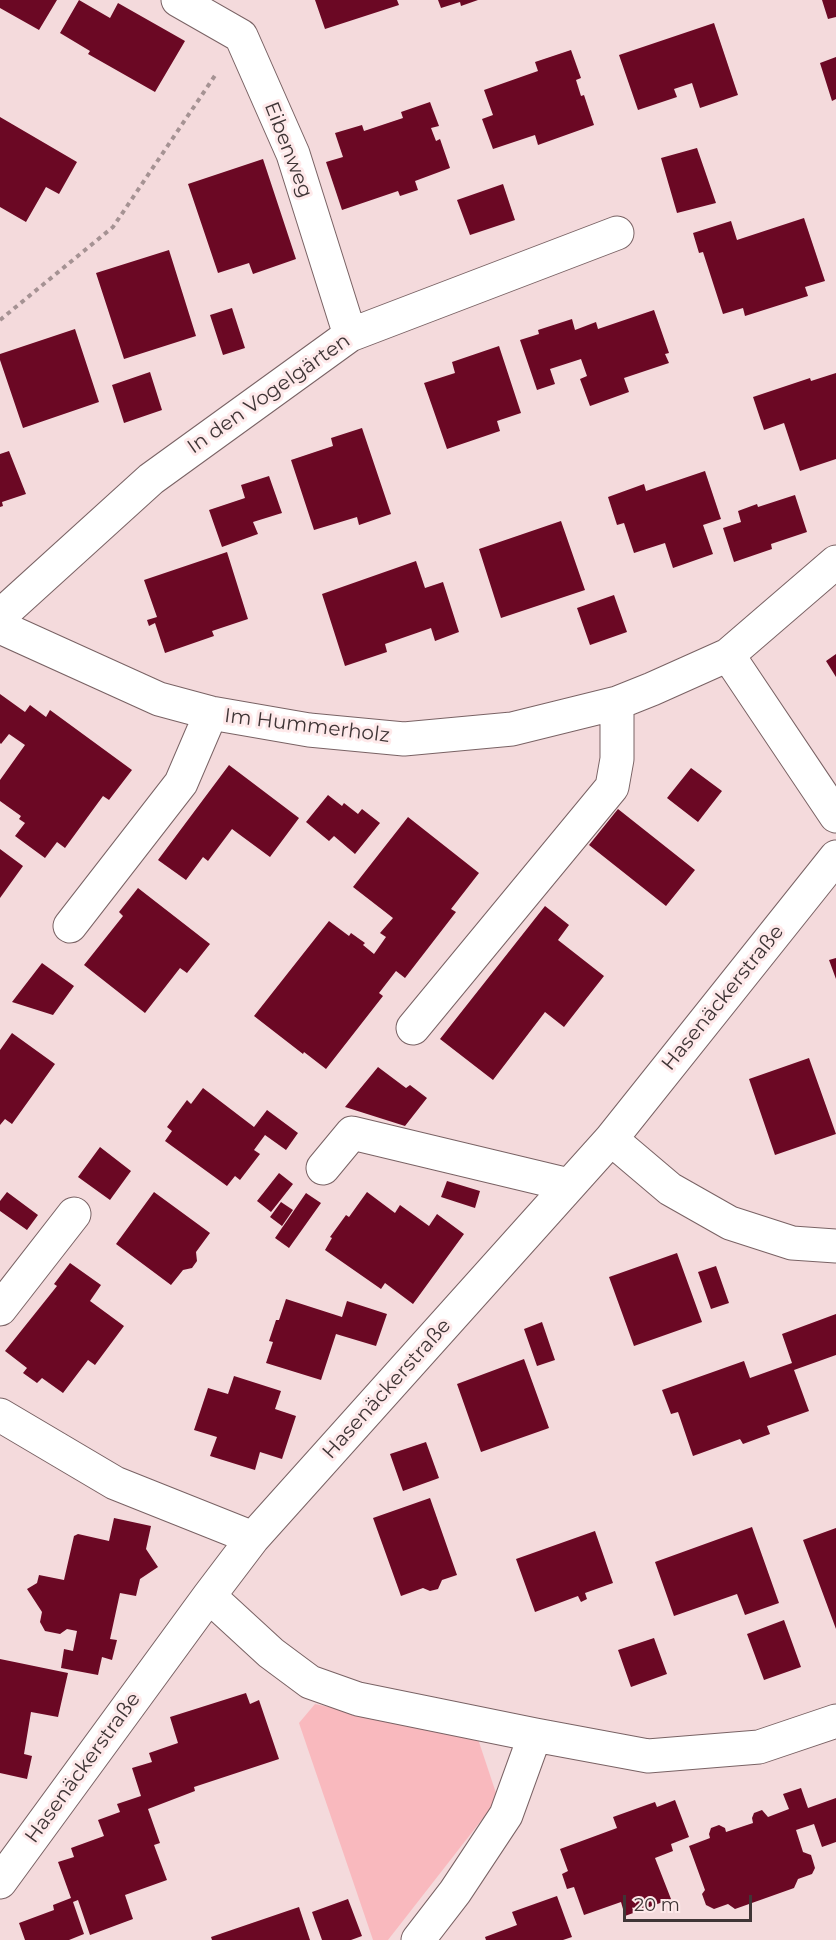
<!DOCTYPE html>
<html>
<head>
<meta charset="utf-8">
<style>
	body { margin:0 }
	#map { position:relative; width:836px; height:1940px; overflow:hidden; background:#f4dadc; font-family:Montserrat,sans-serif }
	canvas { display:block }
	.scale { position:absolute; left:623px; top:1895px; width:129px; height:27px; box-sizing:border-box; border:3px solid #3f3536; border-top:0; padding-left:8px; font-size:18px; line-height:21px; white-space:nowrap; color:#3f3536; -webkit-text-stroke:4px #fee9ea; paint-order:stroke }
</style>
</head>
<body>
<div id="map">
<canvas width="836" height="1940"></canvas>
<div class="scale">20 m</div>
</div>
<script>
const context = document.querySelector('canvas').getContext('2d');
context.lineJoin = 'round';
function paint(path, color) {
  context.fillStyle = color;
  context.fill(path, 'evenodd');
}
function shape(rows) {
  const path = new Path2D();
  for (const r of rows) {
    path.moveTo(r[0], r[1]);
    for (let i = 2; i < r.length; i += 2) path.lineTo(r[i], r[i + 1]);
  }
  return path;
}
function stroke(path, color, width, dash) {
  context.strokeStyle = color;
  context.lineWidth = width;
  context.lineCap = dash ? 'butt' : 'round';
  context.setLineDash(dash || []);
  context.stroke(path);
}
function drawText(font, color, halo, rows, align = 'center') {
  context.font = font + ' Montserrat,sans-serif';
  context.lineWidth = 6;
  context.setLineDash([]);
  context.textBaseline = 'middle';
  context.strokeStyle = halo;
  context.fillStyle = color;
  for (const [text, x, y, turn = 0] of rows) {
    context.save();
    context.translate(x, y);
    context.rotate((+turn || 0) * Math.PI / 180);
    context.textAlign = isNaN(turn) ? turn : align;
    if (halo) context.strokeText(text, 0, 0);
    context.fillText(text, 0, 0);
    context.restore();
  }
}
paint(shape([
	[315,1704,478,1739,498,1799,388,1940,373,1940,299,1723]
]), '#f9b9be');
paint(shape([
	[0,0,57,0,39,30,0,8],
	[79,0,110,18,118,3,185,41,155,92,88,54,90,51,60,33],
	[315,0,397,0,399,5,325,29],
	[438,0,478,0,461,6,460,2,441,8],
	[822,0,836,0,836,17,828,19],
	[714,23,738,95,700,108,692,83,674,89,677,97,638,110,619,55],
	[571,50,581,78,576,80,581,96,584,95,594,125,538,145,535,135,493,149,482,119,493,115,484,90,538,71,535,62],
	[836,57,836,99,832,101,820,63],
	[430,102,439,126,431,128,436,141,440,139,450,168,415,181,418,190,400,196,398,191,342,210,326,162,343,157,335,133,362,125,364,131,403,118,401,112],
	[0,117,77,162,59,194,46,187,26,222,0,207],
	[697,148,716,203,677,213,661,158],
	[263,159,296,259,253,274,249,263,218,273,188,184],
	[503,184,515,220,470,235,457,200],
	[804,218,825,281,805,287,808,296,745,316,743,308,723,314,703,252,699,253,693,233,731,221,737,240],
	[169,250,196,336,124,359,96,273],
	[232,308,245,348,223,355,210,315],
	[654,310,669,353,665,354,669,363,624,378,629,392,590,406,580,379,587,376,581,359,550,369,555,384,537,390,520,340,539,334,538,330,572,319,575,330,596,322,598,329],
	[75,329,99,402,23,428,0,360,0,354],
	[499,346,521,413,497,421,500,431,447,449,424,383,455,373,452,362],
	[150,372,162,410,124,423,112,385],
	[836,373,836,459,800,471,784,423,764,430,753,397,810,378,811,381],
	[362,428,391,514,359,525,357,517,314,530,291,460,333,446,331,438],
	[9,451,26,494,2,502,3,506,0,507,0,454],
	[705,471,721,519,703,525,713,554,673,568,665,543,634,553,624,523,617,525,608,497,644,484,646,491],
	[269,476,282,513,253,522,258,534,222,547,209,510,245,498,241,485],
	[795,495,807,532,771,544,772,549,734,562,723,528,741,522,738,511,757,504,758,507],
	[561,521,585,590,501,618,479,549],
	[227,552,248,619,212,631,214,636,165,653,155,623,149,626,147,620,157,617,144,580],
	[416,561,425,588,443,582,459,632,435,641,431,628,385,644,387,652,345,666,322,594],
	[614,595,627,632,590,645,577,608],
	[836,654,836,677,826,661],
	[0,694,25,712,30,705,46,717,50,710,132,770,109,800,103,796,65,848,57,842,45,858,15,836,25,823,19,819,21,816,0,801,0,780,25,745,9,734,1,744,0,743],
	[229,765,299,818,270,857,232,829,208,861,203,857,186,880,158,860],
	[691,768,722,791,698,822,667,798],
	[328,795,342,806,344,803,358,814,362,809,380,823,355,854,334,836,329,841,306,822],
	[618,809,695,870,666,906,589,845],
	[408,817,479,873,451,909,456,912,405,978,396,971,379,993,383,996,326,1069,304,1052,303,1054,254,1016,329,921,349,936,351,933,365,943,363,945,374,954,386,937,380,933,393,918,353,887],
	[0,849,23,866,0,898],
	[138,888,210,944,187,973,180,968,145,1013,84,965,123,916,119,912],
	[545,906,569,925,558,940,604,976,564,1027,545,1012,493,1080,440,1039],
	[836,958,836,979,829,960],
	[42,963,74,986,53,1015,12,1002],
	[12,1033,55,1064,12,1124,5,1119,0,1125,0,1050],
	[809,1058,836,1134,775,1155,749,1079],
	[378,1067,406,1088,410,1085,427,1098,405,1126,345,1107],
	[203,1088,254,1127,267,1110,298,1133,286,1150,265,1135,254,1150,260,1154,240,1180,235,1176,227,1186,165,1141,172,1131,167,1127,187,1100,191,1104],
	[100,1147,131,1171,110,1200,78,1177],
	[279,1173,293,1184,271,1212,257,1201],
	[447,1181,480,1191,475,1208,441,1197],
	[7,1192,38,1215,27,1230,0,1211,0,1201],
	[154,1192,210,1233,196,1252,197,1261,192,1268,183,1270,171,1285,116,1244],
	[367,1192,395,1213,400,1205,429,1226,437,1214,464,1234,413,1304,385,1283,381,1289,325,1250,332,1238,330,1237,346,1215,349,1217],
	[306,1193,321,1203,289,1248,275,1238],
	[281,1202,293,1210,282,1226,270,1217],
	[677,1253,702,1322,634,1346,609,1277],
	[70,1263,101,1285,90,1301,124,1326,95,1365,88,1360,63,1393,42,1378,37,1383,23,1373,27,1368,5,1351,57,1286,54,1284],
	[716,1266,729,1303,711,1309,698,1272],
	[286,1299,342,1317,347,1301,387,1314,376,1346,336,1334,321,1380,266,1363,273,1342,269,1341,276,1320,279,1320],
	[836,1314,836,1355,794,1370,809,1411,767,1426,770,1434,743,1444,740,1439,693,1456,678,1412,671,1414,662,1390,744,1361,750,1378,792,1363,782,1334],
	[542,1322,555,1360,537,1366,524,1329],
	[524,1359,549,1428,481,1452,457,1384],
	[234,1376,281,1391,275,1409,296,1416,282,1459,260,1452,255,1470,210,1456,217,1437,194,1430,208,1388,228,1394],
	[426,1442,439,1478,403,1491,390,1454],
	[430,1498,457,1575,442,1580,438,1589,430,1591,423,1588,401,1596,373,1518],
	[114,1518,151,1526,146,1549,158,1567,140,1579,136,1596,120,1593,110,1639,117,1640,112,1660,102,1657,98,1675,61,1668,64,1649,73,1651,77,1631,67,1629,60,1634,45,1631,40,1622,42,1612,27,1589,37,1583,39,1575,64,1580,74,1536,78,1534,109,1541],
	[752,1527,779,1603,745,1615,737,1594,674,1616,655,1562],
	[836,1528,836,1629,803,1540],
	[595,1531,613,1583,585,1593,587,1599,581,1602,578,1596,535,1612,516,1559],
	[784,1620,801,1667,764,1680,747,1634],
	[654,1638,667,1674,631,1687,618,1650],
	[0,1659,68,1673,58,1717,31,1712,24,1754,32,1756,27,1779,0,1773],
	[246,1693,250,1704,259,1700,279,1759,194,1787,195,1791,148,1809,160,1843,154,1845,167,1880,125,1895,133,1919,90,1935,78,1900,73,1902,84,1934,69,1940,25,1940,19,1923,54,1910,53,1905,71,1898,58,1862,74,1857,71,1848,104,1836,98,1820,120,1812,117,1804,141,1796,132,1768,152,1762,149,1753,178,1743,170,1717],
	[801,1788,808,1808,836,1798,836,1842,822,1847,814,1824,796,1830,803,1852,811,1855,815,1868,812,1874,798,1879,794,1888,735,1909,728,1904,714,1909,706,1905,702,1894,705,1890,689,1846,710,1838,709,1834,711,1828,719,1825,725,1828,726,1832,753,1823,752,1818,754,1813,762,1810,768,1817,789,1809,783,1794],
	[675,1800,689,1837,671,1844,673,1851,655,1858,671,1899,625,1916,621,1902,584,1915,574,1887,567,1889,562,1874,568,1871,560,1849,617,1828,613,1817,655,1802,657,1807],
	[557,1896,572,1937,563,1940,486,1940,485,1937,517,1925,512,1912],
	[348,1899,362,1936,351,1940,322,1940,312,1912],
	[299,1907,310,1940,212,1940,211,1937]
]), '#6b0824');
const minor = shape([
	[178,0,241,36,293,154,350,335],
	[0,616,151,479,350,335,617,233],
	[0,627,159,699,211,713,309,730,404,739,512,729,617,703,652,689,728,655,836,562],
	[728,655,836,816],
	[70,926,181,783,211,713],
	[413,1028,612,787,617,759,617,703],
	[611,1139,670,1189,730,1223,792,1243,836,1246],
	[323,1168,352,1133,569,1185],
	[0,1309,74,1214],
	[0,1415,115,1483,253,1538],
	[209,1596,271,1653,310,1682,358,1699,535,1735,648,1756,759,1747,836,1721],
	[0,1882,209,1596,253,1538,611,1139,836,857],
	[418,1940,455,1892,506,1815,535,1735]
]);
stroke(minor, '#796264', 35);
stroke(shape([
	[0,320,113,227,216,74]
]), '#a59293', 4, [4.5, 4.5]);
stroke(minor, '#fff', 33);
drawText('20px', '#3f3536', '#fee9ea', [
	["Eibenweg",288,150,69],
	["In den Vogelgärten",269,394,-35],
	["Im Hummerholz",307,726,7],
	["Hasenäckerstraße",723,998,-51],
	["Hasenäckerstraße",387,1389,-48],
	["Hasenäckerstraße",83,1768,-54]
]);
</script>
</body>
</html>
